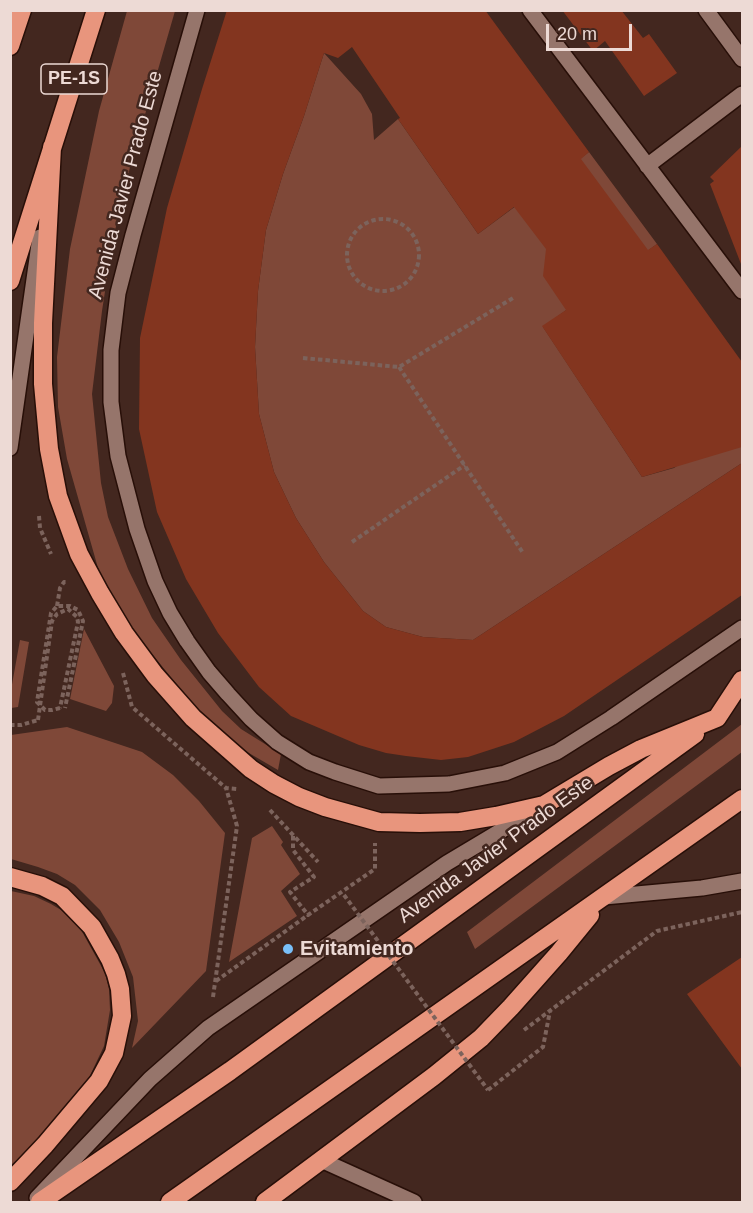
<!DOCTYPE html>
<html>
<head>
<meta charset="utf-8">
<style>
	body { margin:0 }
	#map { position:relative; width:753px; height:1213px; overflow:hidden; background:#43271f; font-family:Arial,sans-serif }
	canvas { display:block }
	.frame { position:absolute; inset:0; border:12px solid #eddad5; pointer-events:none }
	.scale { position:absolute; left:546px; top:24px; width:86px; height:27px; box-sizing:border-box; border:3px solid #eddad5; border-top:0; padding-left:8px; font-size:18px; line-height:21px; white-space:nowrap; color:#eddad5; -webkit-text-stroke:4px #43271f; paint-order:stroke }
</style>
</head>
<body>
<div id="map">
<canvas width="753" height="1213"></canvas>
<div class="frame"></div>
<div class="scale">20 m</div>
</div>
<script>
const context = document.querySelector('canvas').getContext('2d');
context.lineJoin = 'round';
function paint(path, color) {
  context.fillStyle = color;
  context.fill(path, 'evenodd');
}
function shape(rows) {
  const path = new Path2D();
  for (const r of rows) {
    if (r.length === 3) {
      path.moveTo(r[0] + r[2], r[1]);
      path.arc(r[0], r[1], r[2], 0, 2 * Math.PI);
      continue;
    }
    path.moveTo(r[0], r[1]);
    for (let i = 2; i < r.length; i += 2) path.lineTo(r[i], r[i + 1]);
  }
  return path;
}
function stroke(path, color, width, dash) {
  context.strokeStyle = color;
  context.lineWidth = width;
  context.lineCap = dash ? 'butt' : 'round';
  context.setLineDash(dash || []);
  context.stroke(path);
}
function drawText(font, color, halo, rows, align = 'center') {
  context.font = font + ' Arial,sans-serif';
  context.lineWidth = 5;
  context.setLineDash([]);
  context.textBaseline = 'middle';
  context.strokeStyle = halo;
  context.fillStyle = color;
  for (const [text, x, y, turn = 0] of rows) {
    context.save();
    context.translate(x, y);
    context.rotate((+turn || 0) * Math.PI / 180);
    context.textAlign = isNaN(turn) ? turn : align;
    if (halo) context.strokeText(text, 0, 0);
    context.fillText(text, 0, 0);
    context.restore();
  }
}
paint(shape([
	[127,11,175,11,131,163,113,239,102,311,92,394,101,483,108,517,128,569,152,618,181,660,222,711,241,729,281,754,278,770,242,749,197,709,138,637,111,596,98,568,67,459,58,407,57,357,70,249,99,111],
	[324,53,361,94,372,114,374,140,398,119,478,234,589,152,657,244,543,327,642,477,674,468,742,420,742,463,473,640,423,637,386,627,363,611,324,562,296,518,274,472,259,414,255,347,258,291,266,230,283,174,304,116],
	[84,629,114,686,112,703,106,711,70,699],
	[20,640,29,642,18,707,11,708,11,690],
	[742,724,742,752,475,949,467,932],
	[67,727,142,752,173,775,199,801,225,833,206,971,132,1048,138,1021,133,977,119,942,100,910,75,885,57,874,38,867,11,859,11,735],
	[272,826,283,842,281,845,300,874,281,891,297,916,229,962,252,838],
	[11,891,34,896,51,904,61,910,80,928,105,973,109,989,110,1010,104,1046,86,1084,24,1154,11,1165]
]), '#7f4838');
paint(shape([
	[227,10,485,10,589,152,581,159,648,250,657,244,742,362,742,447,642,477,542,326,566,310,543,276,546,249,514,207,478,234,398,119,400,118,352,47,338,58,324,53,304,116,283,174,266,230,258,291,255,347,259,414,274,472,296,518,324,562,363,611,386,627,423,637,473,640,742,463,742,595,564,716,514,742,468,757,441,760,406,756,386,753,359,745,291,716,259,687,218,633,186,579,157,512,139,429,140,338,167,208,202,89],
	[562,10,621,10,643,38,649,34,677,73,644,96,605,41,593,51],
	[742,146,742,264,741,264,710,184,714,181,710,177],
	[742,957,742,1069,687,994]
]), '#83351f');
const minor = shape([
	[197,10,133,235,118,293,111,350,111,402,118,456,137,529,155,581,170,613,187,641,209,672,228,694,251,719,277,742,309,762,335,772,379,786,449,784,505,773,557,752,611,718,742,628],
	[530,10,742,291],
	[706,10,742,59],
	[647,166,742,94],
	[10,448,40,237],
	[604,897,702,888,742,881],
	[321,1160,414,1202],
	[37,1198,150,1079,208,1028,447,863,534,811]
]);
const highway = shape([
	[10,46,22,10],
	[52,147,43,323,43,384,49,449,58,496,79,554,100,593,124,633,155,675,193,718,251,769,274,784,299,797,325,807,379,822,420,823,460,822,496,816,544,805,609,766,641,749,717,718,742,680],
	[10,281,96,10],
	[10,877,42,886,62,896,92,927,110,959,116,974,120,989,122,1016,114,1053,99,1081,45,1145,10,1182],
	[40,1202,230,1071,695,734],
	[170,1202,742,799],
	[265,1202,434,1076,481,1038,511,1007,559,953,590,915]
]);
stroke(minor, '#280f08', 18);
stroke(highway, '#280f08', 21);
stroke(shape([
	[383,255,36],
	[303,358,399,367,513,298],
	[399,367,523,553],
	[39,516,40,528,51,554],
	[352,542,465,465],
	[57,606,60,588,64,582,67,582],
	[123,673,132,707,226,788,237,789],
	[60,708,52,710,45,710,37,702,51,613,57,606,70,606,78,610,83,621,65,708],
	[10,725,21,725,38,720],
	[270,810,318,862],
	[293,836,293,850,314,877,290,892,308,915,375,869,375,843],
	[216,981,308,915],
	[213,997,237,826,226,788],
	[524,1030,657,931,742,912],
	[488,1090,543,1047,550,1011]
]), '#7c635c', 4, [4.5, 3]);
stroke(minor, '#96756b', 15);
stroke(highway, '#e8957d', 18);
stroke(shape([
	[38,720,52,621,57,614,68,609,77,617,78,622,60,708],
	[344,895,488,1090]
]), '#7c635c', 4, [4.5, 3]);
for (const [x, y, r, color] of [
	[288,949,6,"#79bff8"]
]) {
  const dot = new Path2D();
  dot.arc(x, y, r, 0, 2 * Math.PI);
  context.fillStyle = color;
  context.fill(dot);
  stroke(dot, '#43271f', 2);
}
for (const [x, y, w] of [
	[74,79,66]
]) {
  const box = new Path2D();
  box.roundRect(x - w / 2, y - 15, w, 30, 4.5);
  context.fillStyle = '#43271f';
  context.fill(box);
  stroke(box, '#eddad5', 1.5);
}
drawText('bold 18px', '#eddad5', null, [
	["PE-1S",74,79]
]);
drawText('20px', '#eddad5', '#43271f', [
	["Avenida Javier Prado Este",126,185,-75],
	["Avenida Javier Prado Este",496,850,-36]
]);
drawText('bold 20px', '#eddad5', '#43271f', [
	["Evitamiento",300,949]
], 'left');
</script>
</body>
</html>
